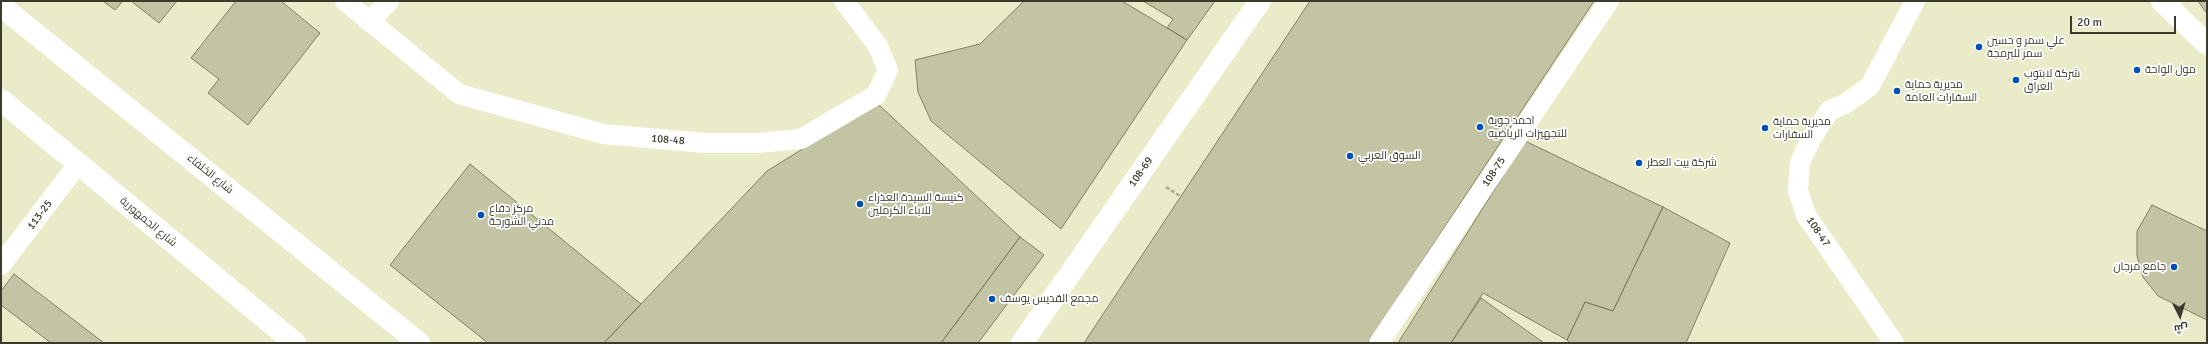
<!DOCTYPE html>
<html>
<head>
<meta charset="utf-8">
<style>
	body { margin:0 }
	#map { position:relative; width:2208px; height:344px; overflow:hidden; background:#eaecc9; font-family:Signika,Cairo,sans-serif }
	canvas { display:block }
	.frame { position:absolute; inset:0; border:2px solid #3a3a2d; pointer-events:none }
	.north { position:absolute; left:2160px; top:296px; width:40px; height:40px; -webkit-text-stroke:3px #fff; paint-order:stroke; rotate:175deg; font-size:11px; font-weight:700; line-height:16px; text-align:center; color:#3a3a2d }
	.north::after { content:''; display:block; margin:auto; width:14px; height:18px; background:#3a3a2d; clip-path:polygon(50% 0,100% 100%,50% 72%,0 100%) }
	.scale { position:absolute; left:2070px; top:16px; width:106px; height:18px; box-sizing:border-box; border:2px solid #3a3a2d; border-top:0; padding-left:5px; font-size:12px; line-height:14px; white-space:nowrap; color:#3a3a2d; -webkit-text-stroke:3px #fff; paint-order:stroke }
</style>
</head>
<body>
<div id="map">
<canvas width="2208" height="344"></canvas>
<div class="frame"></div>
<div class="north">ش</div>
<div class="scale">20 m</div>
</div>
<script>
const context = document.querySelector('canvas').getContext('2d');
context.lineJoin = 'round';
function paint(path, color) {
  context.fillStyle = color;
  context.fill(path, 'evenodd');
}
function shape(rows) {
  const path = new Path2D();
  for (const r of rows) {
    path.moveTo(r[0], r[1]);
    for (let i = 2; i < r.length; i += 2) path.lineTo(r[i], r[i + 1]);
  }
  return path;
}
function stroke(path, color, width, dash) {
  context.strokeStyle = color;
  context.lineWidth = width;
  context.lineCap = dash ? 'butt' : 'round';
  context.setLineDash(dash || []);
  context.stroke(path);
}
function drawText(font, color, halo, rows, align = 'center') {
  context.font = font + ' Signika,Cairo,sans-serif';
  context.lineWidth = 3.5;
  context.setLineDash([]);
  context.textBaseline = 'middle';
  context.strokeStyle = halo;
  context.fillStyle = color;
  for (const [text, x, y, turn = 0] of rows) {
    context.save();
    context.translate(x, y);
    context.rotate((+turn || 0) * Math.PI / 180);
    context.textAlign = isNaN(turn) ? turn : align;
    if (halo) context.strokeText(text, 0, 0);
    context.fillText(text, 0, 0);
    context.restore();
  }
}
const building = shape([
	[103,1,123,1,115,10,103,1],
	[131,1,177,1,159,23,131,1],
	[236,1,281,1,320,33,248,125,208,93,219,79,191,58,236,1],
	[1024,1,1122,1,1187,40,1061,229,931,121,918,92,915,60,980,44,1024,1],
	[1143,1,1215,1,1187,40,1167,28,1173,19,1143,1],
	[1310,1,1594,1,1368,343,1084,343,1310,1],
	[2198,1,2207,1,2207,13,2205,11,2198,1],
	[877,103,1020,237,941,343,604,343,767,171,877,103],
	[1525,141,1663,207,1613,311,1585,302,1567,340,1483,293,1451,343,1398,343,1525,141],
	[470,164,641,304,604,343,488,343,390,265,470,164],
	[2152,205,2207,231,2207,320,2158,296,2143,277,2137,256,2137,231,2152,205],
	[1663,207,1730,243,1686,343,1570,343,1567,340,1585,302,1613,311,1663,207],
	[1020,237,1044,255,978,343,941,343,1020,237],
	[14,274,104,343,51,343,1,305,1,291,14,274],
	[1481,298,1544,343,1451,343,1481,298]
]);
paint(building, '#c3c4a3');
stroke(building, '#808162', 1);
stroke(shape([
	[1166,187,1180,196]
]), '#aaac91', 2.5, [4, 2]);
stroke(shape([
	[345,1,459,94,603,134,705,143,758,143,801,139,876,95,888,70,878,46,844,1],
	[370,22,389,1],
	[1,265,78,164],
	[1379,343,1609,1],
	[1894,343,1806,215,1798,190,1800,162,1811,139,1829,111,1845,104,1870,86,1915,1]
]), '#fff', 20);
stroke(shape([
	[1022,343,1260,1]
]), '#fff', 22);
stroke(shape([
	[2162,1,2207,44]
]), '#fff', 22);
stroke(shape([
	[1,6,419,343],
	[1,100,295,343]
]), '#fff', 22);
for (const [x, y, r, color] of [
	[1979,47,4,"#004fb9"],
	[2137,70,4,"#004fb9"],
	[2016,80,4,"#004fb9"],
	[1897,91,4,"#004fb9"],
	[1480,127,4,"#004fb9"],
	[1765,128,4,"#004fb9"],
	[1350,156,4,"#004fb9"],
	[1639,163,4,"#004fb9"],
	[860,204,4,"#004fb9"],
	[481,215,4,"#004fb9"],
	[2174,267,4,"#004fb9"],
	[992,299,4,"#004fb9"]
]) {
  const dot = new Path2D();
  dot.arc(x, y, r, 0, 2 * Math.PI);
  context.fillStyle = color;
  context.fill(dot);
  stroke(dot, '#fff', 1.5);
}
drawText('11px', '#3a3a2d', '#fff', [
	["علي سمر و حسين",1987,41],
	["سمر للبرمجة",1987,54],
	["مول الواحة",2145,70],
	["شركة لابتوب",2024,74],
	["العراق",2024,87],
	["مديرية حماية",1905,85],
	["السفارات العامة",1905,98],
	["احمد جوية",1488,121],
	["للتجهيزات الرياضيه",1488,134],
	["مديرية حماية",1773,122],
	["السفارات",1773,135],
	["السوق العربي",1358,156],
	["شركة بيت العطر",1647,163],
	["كنيسة السيدة العذراء",868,198],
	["للاباء الكرملين",868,211],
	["مركز دفاع",489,209],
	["مدني الشورجة",489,222],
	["جامع مرجان",2166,267,"right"],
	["مجمع القديس يوسف",1000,299]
], 'left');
drawText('11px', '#3a3a2d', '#fff', [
	["108-48",668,140,5],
	["108-69",1141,172,-55],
	["108-75",1494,172,-56],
	["شارع الخلفاء",210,174,39],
	["113-25",40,215,-53],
	["شارع الجمهورية",148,222,40],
	["108-47",1818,232,56]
]);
</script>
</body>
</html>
